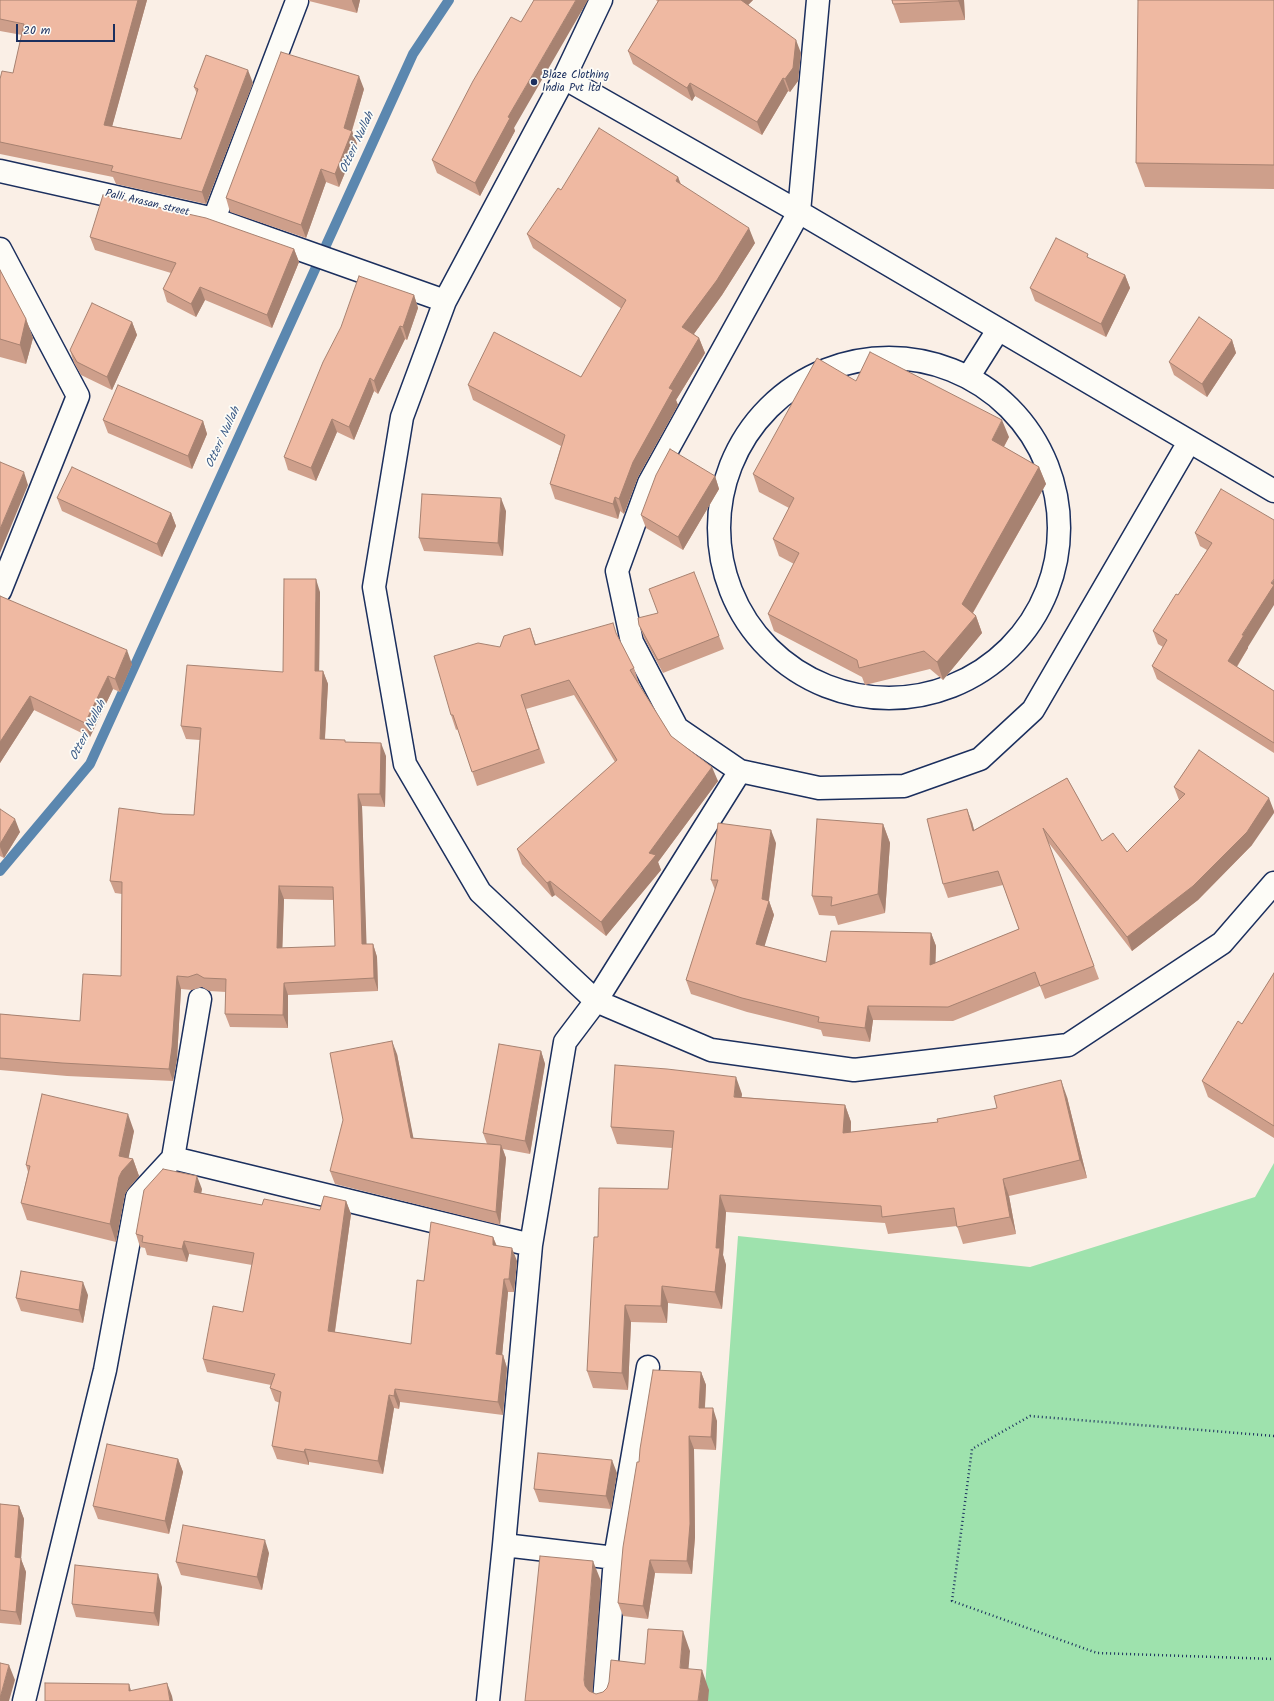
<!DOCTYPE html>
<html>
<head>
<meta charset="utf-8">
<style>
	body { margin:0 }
	#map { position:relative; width:1274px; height:1701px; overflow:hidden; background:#faefe6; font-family:Kalam,sans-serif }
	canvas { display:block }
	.scale { position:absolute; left:16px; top:24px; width:99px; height:18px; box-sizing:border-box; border:2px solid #1b2f5e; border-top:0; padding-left:5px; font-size:12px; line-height:14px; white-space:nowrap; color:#1b2f5e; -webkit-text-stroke:3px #fdfcf7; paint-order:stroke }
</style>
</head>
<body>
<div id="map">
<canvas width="1274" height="1701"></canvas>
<div class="scale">20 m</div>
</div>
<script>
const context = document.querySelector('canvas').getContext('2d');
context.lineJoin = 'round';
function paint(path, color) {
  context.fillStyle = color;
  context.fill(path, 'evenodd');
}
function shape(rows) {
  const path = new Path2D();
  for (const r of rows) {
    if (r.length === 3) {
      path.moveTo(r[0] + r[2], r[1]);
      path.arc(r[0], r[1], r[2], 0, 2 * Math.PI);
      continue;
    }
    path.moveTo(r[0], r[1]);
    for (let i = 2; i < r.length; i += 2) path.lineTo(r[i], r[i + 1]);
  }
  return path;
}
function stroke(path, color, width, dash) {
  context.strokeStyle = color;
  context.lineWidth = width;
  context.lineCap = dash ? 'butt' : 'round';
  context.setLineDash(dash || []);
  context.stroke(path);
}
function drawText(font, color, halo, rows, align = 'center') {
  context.font = font + ' Kalam,sans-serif';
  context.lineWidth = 3.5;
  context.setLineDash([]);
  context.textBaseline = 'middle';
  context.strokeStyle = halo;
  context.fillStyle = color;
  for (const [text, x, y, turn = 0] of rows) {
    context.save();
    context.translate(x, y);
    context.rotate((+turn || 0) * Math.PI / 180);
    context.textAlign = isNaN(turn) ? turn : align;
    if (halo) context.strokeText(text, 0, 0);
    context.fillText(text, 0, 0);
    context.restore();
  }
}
paint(shape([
	[1274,1163,1274,1701,704,1701,738,1236,1030,1267,1255,1197]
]), '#9ee2ad');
stroke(shape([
	[0,871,90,764,413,54,449,0]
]), '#5b87af', 10);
const street = shape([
	[601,0,564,78,445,301,402,417,374,587,405,764,480,892,596,1001,711,1050,854,1070,1068,1045,1222,943,1274,883],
	[818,0,799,212,649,483,617,571,632,642,677,728,740,771,819,788,904,786,980,759,1033,710,1189,442],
	[564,78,799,212,1274,491],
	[0,171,214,219,445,301],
	[214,219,297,1],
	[0,249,78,396,0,591],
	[889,528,170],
	[969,376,998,330],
	[200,999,173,1158,531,1245],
	[504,1545,615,1558,604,1701],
	[615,1558,648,1367],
	[24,1701,105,1370,137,1197,173,1158],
	[488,1701,504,1545,531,1245,565,1042,596,1001,740,771]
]);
stroke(street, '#1b2f5e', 25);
stroke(shape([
	[1274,1436,1030,1416,972,1449,952,1601,1097,1653,1274,1659]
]), '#1b2f5e', 2.5, [1, 3]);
stroke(street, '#fdfcf7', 22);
paint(shape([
	[0,0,147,0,112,126,181,139,197,94,194,87,253,83,206,204,116,184,113,177,0,154,0,79,13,73,22,35,0,31],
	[309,0,360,0,357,13,309,1],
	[656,0,753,0,748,5,801,53,798,81,790,92,788,91,762,135,695,96,692,101,633,64,628,51,658,2],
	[892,0,964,0,965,20,900,23,893,4],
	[1274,0,1274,189,1145,187,1136,163],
	[521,22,514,128,515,131,480,196,437,173,432,160],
	[364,89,352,131,357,144,339,187,326,182,306,238,230,212,226,198],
	[678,177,681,184,755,243,722,295,694,334,699,338,705,353,676,400,678,405,638,477,624,514,620,511,618,519,555,499,550,484,561,446,473,400,468,385,581,377,622,309,533,248,527,234,561,190],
	[90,237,294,249,299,262,272,328,205,300,196,317,167,302,163,289,171,273,95,250],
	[1089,258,1125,275,1130,288,1106,337,1035,301,1030,288],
	[0,270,26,319,33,338,26,364,0,357],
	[414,295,418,308,407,340,405,339,378,394,374,391,354,440,337,432,316,481,288,470,284,457],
	[132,322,137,335,112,390,81,375,74,363,70,350],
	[1232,340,1236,353,1207,397,1174,375,1169,362],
	[856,381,1009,437,1004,447,1039,467,1046,484,973,613,976,616,982,633,943,680,930,669,865,685,862,677,774,631,768,614,794,564,779,556,773,539,789,508,759,492,753,474],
	[103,420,203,421,207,434,192,469,108,433],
	[715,476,719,489,683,550,646,528,641,515],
	[1221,489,1248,648,1237,667,1274,691,1274,753,1157,679,1152,666,1163,647,1158,644,1153,631,1178,595,1207,550,1200,546,1195,533],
	[57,498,171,513,176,526,162,557,62,511],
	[506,511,503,556,424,551,419,538],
	[320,592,319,671,323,671,328,684,325,739,346,742,386,756,385,807,362,806,366,944,373,944,377,957,378,991,288,995,288,1028,230,1027,225,1014,226,992,209,991,202,987,192,990,181,989,177,1059,173,1081,67,1076,0,1070,0,1014,80,1021,121,976,122,894,115,893,110,881,163,814,194,815,200,740,186,739,181,726,283,672],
	[284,899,334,900,335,946,282,948],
	[0,596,132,664,120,692,113,689,90,737,34,710,0,763],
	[639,625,719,636,724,649,663,673,644,638],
	[619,639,634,668,639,683,638,683,671,736,718,781,658,862,661,870,606,936,555,895,552,897,522,864,517,849,615,762,574,695,526,709,545,763,477,786,458,729,456,730,451,715,500,647,536,644],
	[1199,750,1252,845,1198,900,1132,951,1048,842,1099,979,1045,999,1040,986,953,1021,873,1020,870,1042,823,1036,821,1030,747,1012,691,994,686,980,715,890,711,880,776,843,769,901,774,915,764,946,826,962,931,933,936,946,935,963,1019,929,1003,885,948,898,943,884,972,822,974,830,1067,778,1102,841,1127,852,1179,800,1174,787],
	[0,809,20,832,4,858,0,856],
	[883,824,890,843,885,913,838,925,835,916,819,915,812,896],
	[1274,973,1274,1138,1208,1097,1202,1081,1242,1024],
	[541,1051,545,1064,530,1154,503,1149,506,1158,500,1225,335,1184,330,1171,397,1054,413,1138,487,1144,483,1133],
	[742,1094,741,1097,845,1105,851,1122,851,1132,938,1122,1067,1097,1087,1178,1009,1196,1016,1234,963,1244,957,1226,888,1234,885,1223,726,1212,723,1255,726,1265,722,1309,668,1303,667,1323,631,1322,628,1390,593,1388,587,1371,598,1237,668,1189,672,1148,617,1144,611,1127],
	[134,1131,128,1158,133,1159,139,1176,128,1189,125,1194,116,1242,27,1220,21,1203,28,1172,26,1165],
	[202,1189,201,1193,262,1205,320,1210,346,1201,351,1214,335,1332,411,1344,424,1281,493,1237,497,1246,517,1261,514,1292,508,1292,502,1355,503,1355,507,1368,503,1415,400,1402,399,1409,394,1408,383,1474,309,1462,309,1465,277,1459,272,1446,280,1403,275,1401,270,1388,271,1385,207,1372,203,1359,243,1312,252,1265,189,1254,187,1262,147,1255,145,1248,140,1247,136,1234],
	[88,1295,83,1323,21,1311,16,1298],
	[701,1372,706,1385,705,1408,717,1421,716,1450,694,1449,695,1537,692,1574,655,1573,648,1619,623,1616,618,1603],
	[178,1459,183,1472,169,1534,98,1519,93,1506],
	[617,1473,611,1509,539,1502,534,1489],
	[0,1504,19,1506,24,1519,21,1559,26,1572,21,1625,0,1623],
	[269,1553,262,1590,181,1575,176,1562],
	[162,1587,159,1626,76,1617,72,1604]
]), '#ce9f8b');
paint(shape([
	[138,0,147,0,109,138,104,125],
	[352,0,360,0,357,13,352,1],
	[576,0,588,0,514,128,515,131,480,196,475,183,508,117],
	[738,0,753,0,742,11],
	[958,0,964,0,965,20],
	[796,40,801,53,798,81,790,92,785,79],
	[248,70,253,83,206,204,202,192],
	[359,76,364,89,351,133,352,131,357,144,339,187,335,174,344,128],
	[783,78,788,91,762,135,757,122],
	[690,83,695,96,692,101,687,88],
	[321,169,326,182,306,238,301,225],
	[678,177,683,192,676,181],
	[749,228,755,243,722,295,688,342,682,327],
	[294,249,299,262,272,328,267,315],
	[1125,275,1130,288,1106,337,1101,324],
	[200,287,205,300,196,317,191,304],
	[414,295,418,308,407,340,403,327],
	[26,319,33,338,26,364,20,345],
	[132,322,137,335,112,390,107,377],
	[400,326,405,339,378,394,374,381],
	[699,338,705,353,676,400,678,405,638,477,624,514,619,499,633,462,669,388],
	[1232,340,1236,353,1207,397,1202,384],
	[370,378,374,391,354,440,349,427],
	[332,419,337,432,316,481,311,468],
	[1002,420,1009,437,998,457,992,440],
	[203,421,207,434,192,469,188,456],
	[1039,467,1046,484,968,621,962,604],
	[24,472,28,485,0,553,0,529],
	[715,476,719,489,683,550,678,537],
	[615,497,620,511,618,519,613,504],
	[501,498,506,511,503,556,498,543],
	[171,513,176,526,162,557,157,544],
	[316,579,320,592,319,683,315,671],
	[1274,579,1274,605,1248,647,1248,648,1232,674,1228,661],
	[976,616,982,633,943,680,937,662],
	[530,628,535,642,540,659,535,645],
	[127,650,132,664,120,692,115,679],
	[323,671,328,684,324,752,320,739],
	[108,676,113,689,90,737,85,723],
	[30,696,34,710,0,763,0,742],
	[381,743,386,756,385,807,380,794],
	[712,767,718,781,658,862,661,870,606,936,601,922,649,853],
	[358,794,362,806,367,957,362,944],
	[1269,798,1274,811,1274,813,1252,845,1198,900,1132,951,1127,937],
	[967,809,972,822,978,845,973,831],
	[15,819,20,832,4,858,0,847,0,844],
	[883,824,890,843,885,913,878,894],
	[771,830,776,843,768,906,769,901,774,915,761,958,756,944],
	[550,881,555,895,552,897,547,883],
	[279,886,284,899,282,961,277,948],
	[931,933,936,946,935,979,930,965],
	[373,944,377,957,378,991,374,978],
	[177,976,181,989,177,1059,173,1081,169,1069],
	[284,983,288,995,288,1028,283,1015],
	[868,1006,873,1020,870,1042,865,1028],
	[392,1041,397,1054,416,1151,411,1138],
	[541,1051,545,1064,530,1154,525,1141],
	[736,1077,742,1094,740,1114,734,1097],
	[1061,1080,1067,1097,1087,1178,1080,1160],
	[845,1105,851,1122,850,1150,843,1133],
	[128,1114,134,1131,127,1166,133,1159,139,1176,128,1189,125,1194,116,1242,110,1224,119,1156],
	[501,1145,506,1158,500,1225,496,1212],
	[197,1176,202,1189,199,1205,194,1192],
	[1003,1179,1009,1196,1016,1234,1010,1217],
	[720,1195,726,1212,723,1255,726,1265,722,1309,715,1292,716,1248],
	[346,1201,351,1214,333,1344,328,1331],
	[493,1237,498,1250,493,1245],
	[184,1241,189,1254,187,1262,182,1249],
	[512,1248,517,1261,514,1292,509,1279],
	[504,1279,508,1292,501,1367,496,1354],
	[83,1282,88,1295,83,1323,79,1310],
	[662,1286,668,1303,667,1323,661,1306],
	[625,1305,631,1322,628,1390,622,1373],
	[503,1355,507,1368,503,1415,498,1402],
	[701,1372,706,1385,704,1421,699,1408],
	[395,1389,400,1402,399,1409,394,1396],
	[389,1395,394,1408,383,1474,378,1461],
	[713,1408,717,1421,716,1450,711,1437],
	[689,1436,694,1449,695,1537,692,1574,687,1561],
	[305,1449,309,1462,309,1465,304,1452],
	[178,1459,183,1472,169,1534,165,1521],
	[612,1460,617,1473,611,1509,606,1496],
	[19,1506,24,1519,21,1559,26,1572,21,1625,16,1612,15,1557],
	[265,1540,269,1553,262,1590,257,1577],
	[650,1560,655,1573,648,1619,643,1606],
	[593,1561,601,1581,592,1700,585,1686,584,1680],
	[158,1574,162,1587,159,1626,154,1613],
	[683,1631,690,1651,687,1687,680,1668],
	[9,1665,15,1680,9,1701,0,1701,0,1698],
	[702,1670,709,1690,708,1701,698,1701],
	[167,1683,172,1696,173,1701,170,1701],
	[129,1684,133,1697,129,1691]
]), '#a78271');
const building = shape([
	[0,0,138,0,104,125,181,139,198,89,194,87,206,55,248,70,202,192,111,171,113,166,0,142,0,79,2,71,13,73,24,24,0,19,0,0],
	[534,0,576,0,508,117,510,118,475,183,432,160,473,81,511,17,521,22,534,0],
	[659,0,741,0,796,40,793,68,785,79,783,78,757,122,690,83,687,88,628,51,659,0],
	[892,0,958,0,959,1,893,4,892,0],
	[1138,0,1274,0,1274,165,1136,163,1138,0],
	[281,52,359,76,344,128,352,131,335,174,321,169,301,225,226,198,281,52],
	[599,128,678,177,676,181,749,228,717,280,682,327,699,338,669,388,673,390,633,462,619,499,615,497,613,504,550,484,565,435,468,385,494,332,581,377,626,300,527,234,558,188,561,190,599,128],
	[103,195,206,218,294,249,267,315,200,287,191,304,163,289,176,263,90,237,103,195],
	[1056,238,1088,254,1087,257,1125,275,1101,324,1030,288,1056,238],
	[0,270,26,319,20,345,0,339,0,270],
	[359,276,414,295,403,327,400,326,374,381,370,378,349,427,332,419,311,468,284,457,323,362,341,327,359,276],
	[92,303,132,322,107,377,77,362,70,350,92,303],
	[1199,317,1232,340,1202,384,1169,362,1199,317],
	[870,352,1002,420,992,440,1039,467,962,604,976,616,937,662,924,651,859,668,857,660,768,614,799,553,773,539,794,498,753,474,817,358,856,381,870,352],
	[118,385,203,421,188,456,103,420,118,385],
	[670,449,715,476,678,537,641,515,656,475,670,449],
	[0,462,24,472,0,529,0,462],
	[72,467,171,513,157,544,57,498,72,467],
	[1221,489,1274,520,1274,579,1271,583,1274,585,1242,635,1244,635,1228,661,1274,691,1274,743,1152,666,1167,640,1153,631,1176,594,1178,595,1212,543,1195,533,1221,489],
	[422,494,501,498,498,543,419,538,422,494],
	[694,572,719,636,658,660,639,625,638,618,658,613,649,589,694,572],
	[284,579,316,579,315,671,323,671,320,739,345,740,345,742,381,743,380,794,358,794,362,944,373,944,374,978,284,983,283,1015,225,1014,226,979,204,978,197,974,188,977,177,976,172,1047,169,1069,62,1063,0,1058,0,1014,80,1021,83,974,121,976,122,882,110,881,119,808,163,814,194,815,201,728,181,726,187,665,283,672,284,579],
	[279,886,333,887,335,946,277,948,279,886],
	[0,596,127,650,115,679,108,676,85,723,30,696,0,742,0,596],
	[613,623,616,633,634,668,630,670,671,736,712,767,649,853,656,855,601,922,550,881,547,883,517,849,617,760,569,680,521,695,539,749,472,772,453,715,451,715,434,656,478,643,500,647,504,636,530,628,535,645,613,623],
	[1199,750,1269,798,1247,832,1193,886,1127,937,1043,828,1094,966,1040,986,1035,972,948,1007,868,1006,865,1028,818,1022,819,1017,742,998,686,980,718,880,711,880,718,823,771,830,762,899,769,901,756,944,826,962,831,931,931,933,930,965,1019,929,998,871,943,884,927,819,967,809,973,831,1067,778,1102,841,1113,833,1127,852,1185,794,1174,787,1199,750],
	[0,809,15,819,0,844,0,809],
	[817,819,883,824,878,894,831,906,832,897,812,896,817,819],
	[1274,973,1274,1126,1202,1081,1238,1021,1242,1024,1274,973],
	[392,1041,411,1138,501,1145,496,1212,330,1171,343,1120,330,1053,392,1041],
	[499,1044,541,1051,525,1141,483,1133,499,1044],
	[615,1065,667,1069,736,1077,734,1097,845,1105,843,1133,938,1122,937,1119,997,1108,994,1096,1061,1080,1080,1160,1003,1179,1010,1217,957,1227,954,1208,882,1217,881,1206,720,1195,716,1248,720,1248,715,1292,662,1286,661,1306,625,1305,622,1373,587,1371,594,1237,598,1237,599,1188,668,1189,674,1131,611,1127,615,1065],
	[42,1094,128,1114,119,1156,133,1159,122,1171,119,1177,110,1224,21,1203,30,1166,26,1165,42,1094],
	[163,1169,197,1176,194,1192,262,1205,264,1199,320,1210,324,1196,346,1201,328,1331,411,1344,417,1280,424,1281,431,1222,493,1237,493,1245,512,1248,509,1279,504,1279,496,1354,503,1355,498,1402,395,1389,394,1396,389,1395,378,1461,305,1449,304,1452,272,1446,281,1392,270,1388,275,1374,203,1359,213,1306,243,1312,254,1253,184,1241,182,1249,142,1242,143,1236,136,1234,144,1190,163,1169],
	[21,1271,83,1282,79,1310,16,1298,21,1271],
	[653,1370,701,1372,699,1408,713,1408,711,1437,689,1436,690,1524,687,1561,650,1560,643,1606,618,1603,623,1547,637,1462,639,1462,640,1449,653,1370],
	[107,1444,178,1459,165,1521,93,1506,107,1444],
	[538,1453,612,1460,606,1496,534,1489,538,1453],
	[0,1504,19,1506,15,1557,21,1558,16,1612,0,1610,0,1504],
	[183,1525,265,1540,257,1577,176,1562,183,1525],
	[540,1556,593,1561,584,1680,585,1686,589,1691,596,1694,603,1692,607,1688,609,1682,611,1660,645,1664,648,1629,683,1631,680,1668,702,1670,698,1701,525,1701,540,1556],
	[75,1565,158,1574,154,1613,72,1604,75,1565],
	[0,1663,9,1665,0,1698,0,1663],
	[45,1683,129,1684,129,1691,167,1683,170,1701,45,1701,45,1683]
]);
paint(building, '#efb9a2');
stroke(building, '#a78271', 1);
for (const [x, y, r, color] of [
	[534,82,4,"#1b2f5e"]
]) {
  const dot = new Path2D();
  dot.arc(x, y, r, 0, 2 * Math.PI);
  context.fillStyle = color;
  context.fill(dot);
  stroke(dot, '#fdfcf7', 1.5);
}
drawText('11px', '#1b2f5e', '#fdfcf7', [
	["Blaze Clothing",542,76],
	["India Pvt ltd",542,89]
], 'left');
drawText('11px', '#1b2f5e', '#fdfcf7', [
	["Palli Arasan street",147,204,13]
]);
drawText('italic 12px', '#3b5b86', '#fdfcf7', [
	["Otteri Nullah",358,143,-65],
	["Otteri Nullah",224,438,-65],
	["Otteri Nullah",89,731,-63]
]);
</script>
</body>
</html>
